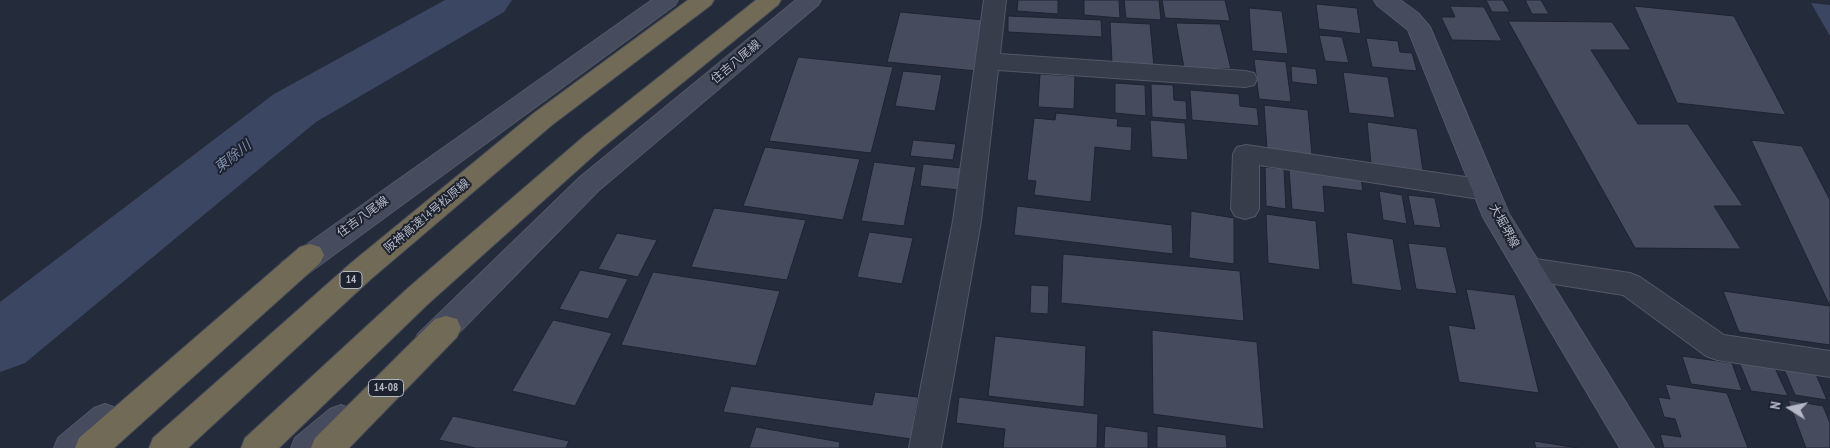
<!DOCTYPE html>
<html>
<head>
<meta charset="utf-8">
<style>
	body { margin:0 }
	#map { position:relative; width:1830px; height:448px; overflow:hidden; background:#242b3a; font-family:"PT Sans Narrow",sans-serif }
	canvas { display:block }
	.north { position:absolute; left:1765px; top:383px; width:50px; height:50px; -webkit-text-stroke:4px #1d222f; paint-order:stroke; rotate:280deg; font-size:14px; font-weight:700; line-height:20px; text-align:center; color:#b4b8c6 }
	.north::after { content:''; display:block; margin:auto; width:18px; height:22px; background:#b4b8c6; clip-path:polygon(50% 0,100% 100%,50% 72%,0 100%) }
</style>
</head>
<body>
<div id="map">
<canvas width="1830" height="448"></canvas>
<div class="north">N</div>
</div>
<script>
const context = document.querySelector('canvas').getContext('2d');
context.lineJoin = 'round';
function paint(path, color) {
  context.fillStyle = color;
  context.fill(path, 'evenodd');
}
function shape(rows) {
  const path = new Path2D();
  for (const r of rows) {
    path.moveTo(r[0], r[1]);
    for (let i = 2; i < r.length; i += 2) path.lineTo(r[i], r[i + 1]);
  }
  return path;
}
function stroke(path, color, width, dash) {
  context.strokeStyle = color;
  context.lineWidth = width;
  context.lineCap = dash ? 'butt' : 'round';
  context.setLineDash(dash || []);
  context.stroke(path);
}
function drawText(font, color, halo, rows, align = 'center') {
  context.font = font + ' "PT Sans Narrow","Noto Sans JP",sans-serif';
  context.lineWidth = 4;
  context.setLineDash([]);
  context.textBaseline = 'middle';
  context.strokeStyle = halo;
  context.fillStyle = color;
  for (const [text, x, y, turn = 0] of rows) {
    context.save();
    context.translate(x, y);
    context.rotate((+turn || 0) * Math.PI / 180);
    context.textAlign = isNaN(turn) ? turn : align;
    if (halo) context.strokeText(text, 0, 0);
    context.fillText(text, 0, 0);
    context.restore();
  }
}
paint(shape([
	[1811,3,1830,5,1830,36]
]), '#3b4662');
paint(shape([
	[445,0,512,0,504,12,316,122,25,363,0,372,0,302,274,94,445,0]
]), '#3b4662');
const building = shape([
	[1018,0,1058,0,1058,14,1017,11,1018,0],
	[1084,0,1119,0,1120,18,1084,15,1084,0],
	[1124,0,1159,0,1161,20,1126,18,1124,0],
	[1162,0,1225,0,1230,21,1165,18,1162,0],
	[1486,0,1503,0,1510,12,1492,12,1486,0],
	[1525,0,1541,0,1549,14,1532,14,1525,0],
	[1316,4,1357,8,1361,34,1319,29,1316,4],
	[1450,6,1484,7,1502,41,1452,40,1441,17,1455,17,1450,6],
	[1634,6,1734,16,1786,115,1677,103,1634,6],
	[1249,8,1282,11,1288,54,1252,51,1249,8],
	[900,12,984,20,976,71,887,62,900,12],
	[1008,16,1101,20,1102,37,1008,32,1008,16],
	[1508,21,1612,22,1631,50,1591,50,1638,124,1688,124,1743,206,1714,206,1741,249,1635,248,1508,21],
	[1110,22,1150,24,1154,66,1112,63,1110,22],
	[1176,23,1220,24,1231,69,1184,68,1176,23],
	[1319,35,1342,37,1349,63,1325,61,1319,35],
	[1366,38,1398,41,1400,52,1412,53,1417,71,1372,67,1366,38],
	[798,57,893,67,871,153,769,141,798,57],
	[1254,59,1286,62,1291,102,1259,99,1254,59],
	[1291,66,1316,69,1318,85,1292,82,1291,66],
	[903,71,942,75,935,111,895,106,903,71],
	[1343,72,1388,77,1395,118,1349,113,1343,72],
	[1040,74,1075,76,1074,109,1038,107,1040,74],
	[1115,83,1145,85,1146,116,1115,113,1115,83],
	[1151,84,1173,85,1174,100,1186,101,1187,120,1152,117,1151,84],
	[1190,90,1239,94,1240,106,1257,108,1259,126,1192,120,1190,90],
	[1264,105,1308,110,1312,155,1267,149,1264,105],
	[1056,113,1118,119,1117,126,1132,127,1131,151,1095,147,1091,202,1034,195,1036,181,1027,180,1034,118,1055,120,1056,113],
	[1150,120,1185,123,1188,160,1152,157,1150,120],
	[1367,122,1417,129,1423,171,1371,164,1367,122],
	[913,140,956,144,953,160,910,156,913,140],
	[1751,140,1802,146,1830,200,1830,345,1739,332,1723,291,1830,306,1751,140],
	[765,147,860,159,843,220,743,206,765,147],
	[874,162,916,167,904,226,861,221,874,162],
	[923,164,962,168,959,190,920,186,923,164],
	[1265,167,1284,169,1286,209,1266,206,1265,167],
	[1289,170,1361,179,1363,191,1323,186,1325,213,1292,209,1289,170],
	[1379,191,1402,195,1407,224,1383,220,1379,191],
	[1408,195,1435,198,1441,228,1414,225,1408,195],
	[1017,206,1172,225,1173,254,1014,235,1017,206],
	[714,208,806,220,787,280,691,267,714,208],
	[1191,211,1234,218,1234,264,1189,258,1191,211],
	[1266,214,1316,221,1320,270,1268,263,1266,214],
	[869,232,913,238,902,284,857,277,869,232],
	[1346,232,1393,239,1402,291,1352,284,1346,232],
	[617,233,657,240,638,277,598,269,617,233],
	[1408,243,1446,247,1457,294,1416,289,1408,243],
	[1063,254,1240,271,1244,321,1061,303,1063,254],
	[580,270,628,279,608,319,559,309,580,270],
	[653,272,780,291,756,366,621,345,653,272],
	[1031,285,1049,286,1048,314,1030,313,1031,285],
	[1466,289,1515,295,1539,393,1459,382,1448,325,1475,329,1466,289],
	[553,320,612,333,575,406,512,391,553,320],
	[1152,330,1257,342,1264,429,1153,414,1152,330],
	[995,336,1086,346,1084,407,988,396,995,336],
	[1682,356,1732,363,1742,391,1691,384,1682,356],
	[1739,362,1774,366,1788,396,1751,391,1739,362],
	[1783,367,1815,372,1827,400,1795,395,1783,367],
	[1665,384,1727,393,1748,448,1664,448,1660,434,1681,437,1675,419,1664,417,1658,397,1670,399,1665,384],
	[731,386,872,405,875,392,918,397,911,439,723,412,731,386],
	[959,397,1098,414,1097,448,1003,448,1005,429,956,423,959,397],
	[1788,400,1823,406,1830,423,1830,448,1806,448,1788,400],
	[453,416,569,441,566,448,475,448,439,440,453,416],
	[1105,426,1148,432,1148,448,1104,448,1105,426],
	[1157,426,1226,435,1227,448,1157,448,1157,426],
	[756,427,840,442,839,448,749,448,756,427],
	[1534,441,1578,448,1536,448,1534,441]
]);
paint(building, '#464c5e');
stroke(building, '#1f2431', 1);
const minor = shape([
	[984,0,1006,0,1000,54,1245,71,1254,73,1257,79,1254,85,1245,87,998,70,981,221,941,448,909,448,953,221,984,0],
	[1246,145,1486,180,1495,183,1499,190,1495,197,1486,200,1259,165,1259,209,1255,216,1245,219,1235,216,1231,209,1233,154,1237,147,1246,145],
	[1529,258,1630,273,1640,277,1724,335,1830,351,1830,377,1717,360,1706,356,1623,295,1529,280,1519,277,1515,269,1519,261,1529,258]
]);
const secondary = shape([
	[652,0,678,0,675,5,302,278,292,281,282,278,278,270,282,262,652,0],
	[796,0,821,0,818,5,598,191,440,352,429,356,418,352,414,343,418,334,580,177,796,0],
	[1374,0,1400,0,1418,13,1430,27,1509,214,1654,448,1620,448,1483,217,1408,30,1377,5,1374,0],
	[105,404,116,408,121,418,116,428,93,448,54,448,58,438,94,408,105,404],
	[341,405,352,409,357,419,352,429,330,448,291,448,295,438,330,409,341,405]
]);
const motorway = shape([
	[688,0,714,0,711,5,552,125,371,279,188,448,149,448,153,438,351,263,534,113,688,0],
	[756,0,781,0,778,5,601,149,428,304,279,448,241,448,245,438,408,288,583,137,756,0],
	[310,244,320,247,324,255,320,263,114,448,75,448,79,438,300,247,310,244],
	[446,316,457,319,461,328,457,337,349,448,311,448,315,438,435,319,446,316]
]);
stroke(minor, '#535865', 2);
stroke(secondary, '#535865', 2);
stroke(motorway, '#434855', 2);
paint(minor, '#383d4b');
paint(secondary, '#464c5d');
paint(motorway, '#706a56');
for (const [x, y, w] of [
	[351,280,22],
	[386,388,35]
]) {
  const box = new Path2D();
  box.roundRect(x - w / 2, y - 8.5, w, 17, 4);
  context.fillStyle = '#1d222f';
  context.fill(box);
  stroke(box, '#b4b8c6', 1);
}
drawText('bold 11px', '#b4b8c6', null, [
	["14",351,280],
	["14-08",386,388]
]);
drawText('12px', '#b4b8c6', '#1d222f', [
	["住吉八尾線",736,62,-40],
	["阪神高速14号松原線",427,216,-40],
	["住吉八尾線",363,217,-36],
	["大堀堺線",1504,226,61]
]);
drawText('italic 14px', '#7d8bac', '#1d222f', [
	["東除川",233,157,-38]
]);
</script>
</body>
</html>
